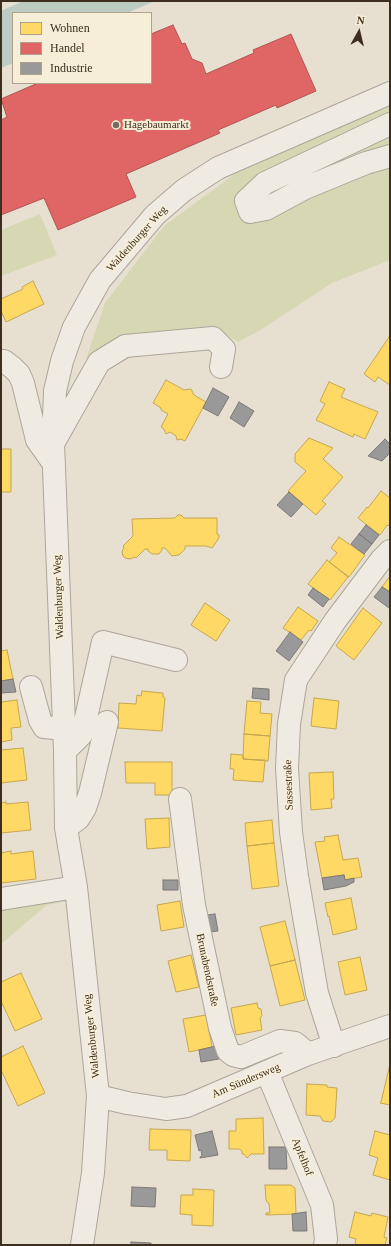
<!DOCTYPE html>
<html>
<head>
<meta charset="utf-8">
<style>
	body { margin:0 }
	#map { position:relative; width:391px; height:1246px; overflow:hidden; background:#e7e0d1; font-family:Georgia,serif }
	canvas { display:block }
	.frame { position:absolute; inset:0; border:2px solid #3d2e20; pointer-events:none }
	.legend { position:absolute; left:12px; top:12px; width:140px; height:72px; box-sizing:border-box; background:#f7eed8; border:1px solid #ada18e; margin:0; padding:5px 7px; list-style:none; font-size:12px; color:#3d2e20 }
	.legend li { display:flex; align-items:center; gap:8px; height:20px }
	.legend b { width:20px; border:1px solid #ada18e }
	.north { position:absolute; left:339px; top:12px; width:40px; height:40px; -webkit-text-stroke:3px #f7eed8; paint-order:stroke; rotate:8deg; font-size:11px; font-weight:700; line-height:16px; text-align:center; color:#3d2e20 }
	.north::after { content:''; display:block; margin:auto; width:14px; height:18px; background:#3d2e20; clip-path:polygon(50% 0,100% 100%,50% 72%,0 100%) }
</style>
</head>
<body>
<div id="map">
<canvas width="391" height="1246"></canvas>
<div class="frame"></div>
<ul class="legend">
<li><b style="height:11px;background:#ffd966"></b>Wohnen</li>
<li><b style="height:11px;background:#e06666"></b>Handel</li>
<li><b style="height:11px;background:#999"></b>Industrie</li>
</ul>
<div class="north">N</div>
</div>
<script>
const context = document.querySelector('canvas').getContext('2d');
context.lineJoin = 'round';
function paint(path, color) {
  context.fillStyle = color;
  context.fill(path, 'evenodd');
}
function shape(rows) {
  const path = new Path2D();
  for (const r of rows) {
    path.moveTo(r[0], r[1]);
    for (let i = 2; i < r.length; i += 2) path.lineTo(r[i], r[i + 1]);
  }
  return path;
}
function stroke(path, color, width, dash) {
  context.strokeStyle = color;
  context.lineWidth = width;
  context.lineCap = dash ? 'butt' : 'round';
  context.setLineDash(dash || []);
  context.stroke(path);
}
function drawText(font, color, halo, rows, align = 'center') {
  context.font = font + ' Georgia,serif';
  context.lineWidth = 4;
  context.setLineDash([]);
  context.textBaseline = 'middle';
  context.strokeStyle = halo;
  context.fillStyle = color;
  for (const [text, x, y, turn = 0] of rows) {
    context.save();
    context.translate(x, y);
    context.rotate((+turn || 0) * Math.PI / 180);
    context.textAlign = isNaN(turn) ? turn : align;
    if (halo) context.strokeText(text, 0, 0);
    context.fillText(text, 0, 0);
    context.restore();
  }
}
paint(shape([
	[390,106,390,260,332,283,259,331,238,342,212,326,124,336,86,359,105,303,164,226,236,173],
	[40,214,57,255,1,276,1,230],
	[1,899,77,899,47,905,1,944]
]), '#d6d7b3');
paint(shape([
	[23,1,155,1,127,13,13,13,13,63,1,68,1,11]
]), '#bcccc2');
const homes = shape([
	[33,281,44,304,6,322,1,311,1,299,23,289,22,287,33,281],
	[389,337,390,339,390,385,378,377,375,382,364,374,389,337],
	[166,380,184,390,191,389,194,395,206,402,185,441,181,439,177,440,176,436,170,432,166,434,164,429,161,427,168,414,161,410,161,408,153,403,166,380],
	[329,382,345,389,341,397,378,412,365,439,354,434,353,437,316,420,325,404,320,401,329,382],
	[309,438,333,448,323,459,343,477,322,501,326,504,316,515,288,491,306,471,295,462,295,454,309,438],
	[1,449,11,449,11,492,1,492,1,449],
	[381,491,390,498,390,523,388,526,387,525,380,535,358,518,367,507,368,508,381,491],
	[178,515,181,515,184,518,217,518,217,534,219,535,219,538,212,548,206,546,185,546,185,549,179,555,172,556,165,548,162,548,162,550,159,554,152,554,148,551,148,549,145,549,136,558,135,557,130,559,125,558,123,556,122,552,124,547,123,546,133,536,132,519,175,518,178,515],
	[339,537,365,555,349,577,329,562,337,553,331,548,339,537],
	[327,560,348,577,330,600,308,584,327,560],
	[390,576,390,592,382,587,390,576],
	[205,603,230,620,216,641,191,625,205,603],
	[298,607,318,621,311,631,309,630,301,640,283,628,298,607],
	[363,608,382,623,354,660,336,646,363,608],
	[7,650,13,679,1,681,1,651,7,650],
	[142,691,163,693,163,697,165,698,162,731,118,728,119,703,136,704,137,695,141,696,142,691],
	[314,698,339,701,336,729,311,726,314,698],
	[17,700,21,727,11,728,12,740,1,742,1,702,17,700],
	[247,701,261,702,260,713,272,714,270,736,244,734,247,701],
	[244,734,270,736,268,761,243,759,244,734],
	[23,748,27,780,1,783,1,750,23,748],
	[231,754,243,755,243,759,265,760,263,782,233,780,234,769,230,769,231,754],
	[125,762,172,762,172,795,155,795,155,783,126,783,125,762],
	[333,772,334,799,331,799,332,808,311,810,309,773,333,772],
	[6,802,6,804,28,802,31,830,1,833,1,803,6,802],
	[169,818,170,847,147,849,145,819,169,818],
	[272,820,274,843,247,846,245,823,272,820],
	[338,835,343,860,358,858,362,877,345,880,344,875,322,878,315,842,325,841,324,837,338,835],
	[274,843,279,886,252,889,247,846,274,843],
	[11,851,11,854,33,851,36,879,1,883,1,853,11,851],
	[351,898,357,929,333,935,329,916,328,917,325,903,351,898],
	[180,901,184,927,161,931,157,905,180,901],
	[285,921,295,960,270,966,260,927,285,921],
	[191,955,199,987,176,992,168,961,191,955],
	[360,957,367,990,345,995,338,962,360,957],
	[295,960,305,1000,280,1006,270,966,295,960],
	[21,973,42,1019,15,1031,1,1001,1,982,21,973],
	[257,1003,258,1008,261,1009,262,1016,260,1018,262,1030,236,1035,231,1008,257,1003],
	[206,1015,212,1047,189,1052,183,1019,206,1015],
	[23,1046,45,1093,18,1106,1,1070,1,1057,23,1046],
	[390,1064,390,1105,380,1103,381,1102,390,1064],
	[307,1084,327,1085,327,1087,337,1088,335,1118,331,1122,323,1121,320,1116,306,1115,307,1084],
	[263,1118,264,1154,251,1154,247,1158,244,1154,242,1154,242,1151,239,1149,229,1149,229,1131,236,1131,236,1119,263,1118],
	[150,1129,191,1130,190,1161,167,1160,167,1150,149,1150,150,1129],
	[375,1131,390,1135,390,1180,373,1175,378,1158,369,1155,375,1131],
	[265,1185,291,1185,295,1188,296,1214,266,1215,266,1213,270,1213,269,1204,266,1200,265,1185],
	[193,1189,214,1190,213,1226,192,1225,192,1215,180,1214,181,1195,193,1195,193,1189],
	[355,1212,371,1216,372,1213,388,1217,384,1237,387,1238,385,1245,355,1245,356,1239,349,1237,355,1212]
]);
paint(homes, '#ffd966');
stroke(homes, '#c5a651', 1);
const shops = shape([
	[173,25,182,44,185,43,192,59,202,63,206,74,254,53,253,50,291,34,316,91,277,108,276,105,218,130,220,133,126,174,136,197,58,230,44,198,1,215,1,120,7,117,1,99,38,83,151,83,151,34,173,25]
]);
paint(shops, '#e06666');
stroke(shops, '#af5551', 1);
const industry = shape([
	[213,388,229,397,218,416,203,408,213,388],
	[239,402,254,411,244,427,230,418,239,402],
	[385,439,390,444,390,453,382,461,368,456,385,439],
	[289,492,303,504,291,517,277,505,289,492],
	[366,525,379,535,372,544,359,534,366,525],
	[359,534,372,544,364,554,351,544,359,534],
	[382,587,390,592,390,606,389,608,374,597,382,587],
	[313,588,329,599,323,607,308,595,313,588],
	[290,632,303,642,289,661,276,651,290,632],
	[13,679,16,692,1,693,1,681,13,679],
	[253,688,269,689,269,700,252,698,253,688],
	[344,875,345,880,354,878,354,882,346,886,324,890,322,878,344,875],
	[163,880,178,880,178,890,163,890,163,880],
	[215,914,218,931,209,932,207,915,215,914],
	[216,1046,219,1059,201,1062,199,1050,216,1046],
	[212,1131,218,1155,200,1158,200,1157,202,1156,201,1150,199,1151,195,1135,212,1131],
	[269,1147,286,1147,287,1169,269,1169,269,1147],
	[132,1187,156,1188,155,1207,131,1206,132,1187],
	[306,1212,307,1231,293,1231,292,1214,306,1212],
	[131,1242,151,1243,151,1245,131,1245,131,1242]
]);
paint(industry, '#999');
stroke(industry, '#7d7975', 1);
const minor = shape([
	[390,124,265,183,246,201,250,212,266,209,305,188,366,163,390,156],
	[1,361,4,361,13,368,19,374,23,383,37,440,54,464],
	[55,440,99,362,125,346,213,338,224,349,221,367],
	[31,687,40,720,44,727,64,729],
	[65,751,81,735,83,731,103,642,176,660],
	[180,799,194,905,220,1028,228,1051,233,1055,241,1057,280,1041,295,1043,308,1054],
	[66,828,78,819,85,808,90,793,107,722],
	[1,899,76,887],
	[334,1046,317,993,297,876,291,832,287,768,289,724,296,680,335,621,381,560,390,551],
	[267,1072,322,1205,326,1239,325,1245],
	[98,1096,127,1103,166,1109,187,1106,308,1054,390,1026],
	[82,1245,93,1173,98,1096,76,887,66,828,65,751,53,443,55,391,62,361,74,327,100,280,155,215,184,190,218,168,390,93]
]);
stroke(minor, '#ada599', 24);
stroke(minor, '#efebe3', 22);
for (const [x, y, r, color] of [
	[116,125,4,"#786c5e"]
]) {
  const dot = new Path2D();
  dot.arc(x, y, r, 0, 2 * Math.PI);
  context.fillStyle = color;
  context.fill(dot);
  stroke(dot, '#f7eed8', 1.5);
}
drawText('11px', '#3d2e20', '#f7eed8', [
	["Hagebaumarkt",124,125]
], 'left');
drawText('11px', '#3d2e20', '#f7eed8', [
	["Waldenburger Weg",137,239,-48],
	["Waldenburger Weg",59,597,-92],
	["Sassestraße",289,785,-92],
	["Brunabendstraße",207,970,78],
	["Waldenburger Weg",92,1036,-96],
	["Am Sündersweg",246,1081,-23],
	["Apfelhof",302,1157,68]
]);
</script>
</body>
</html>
